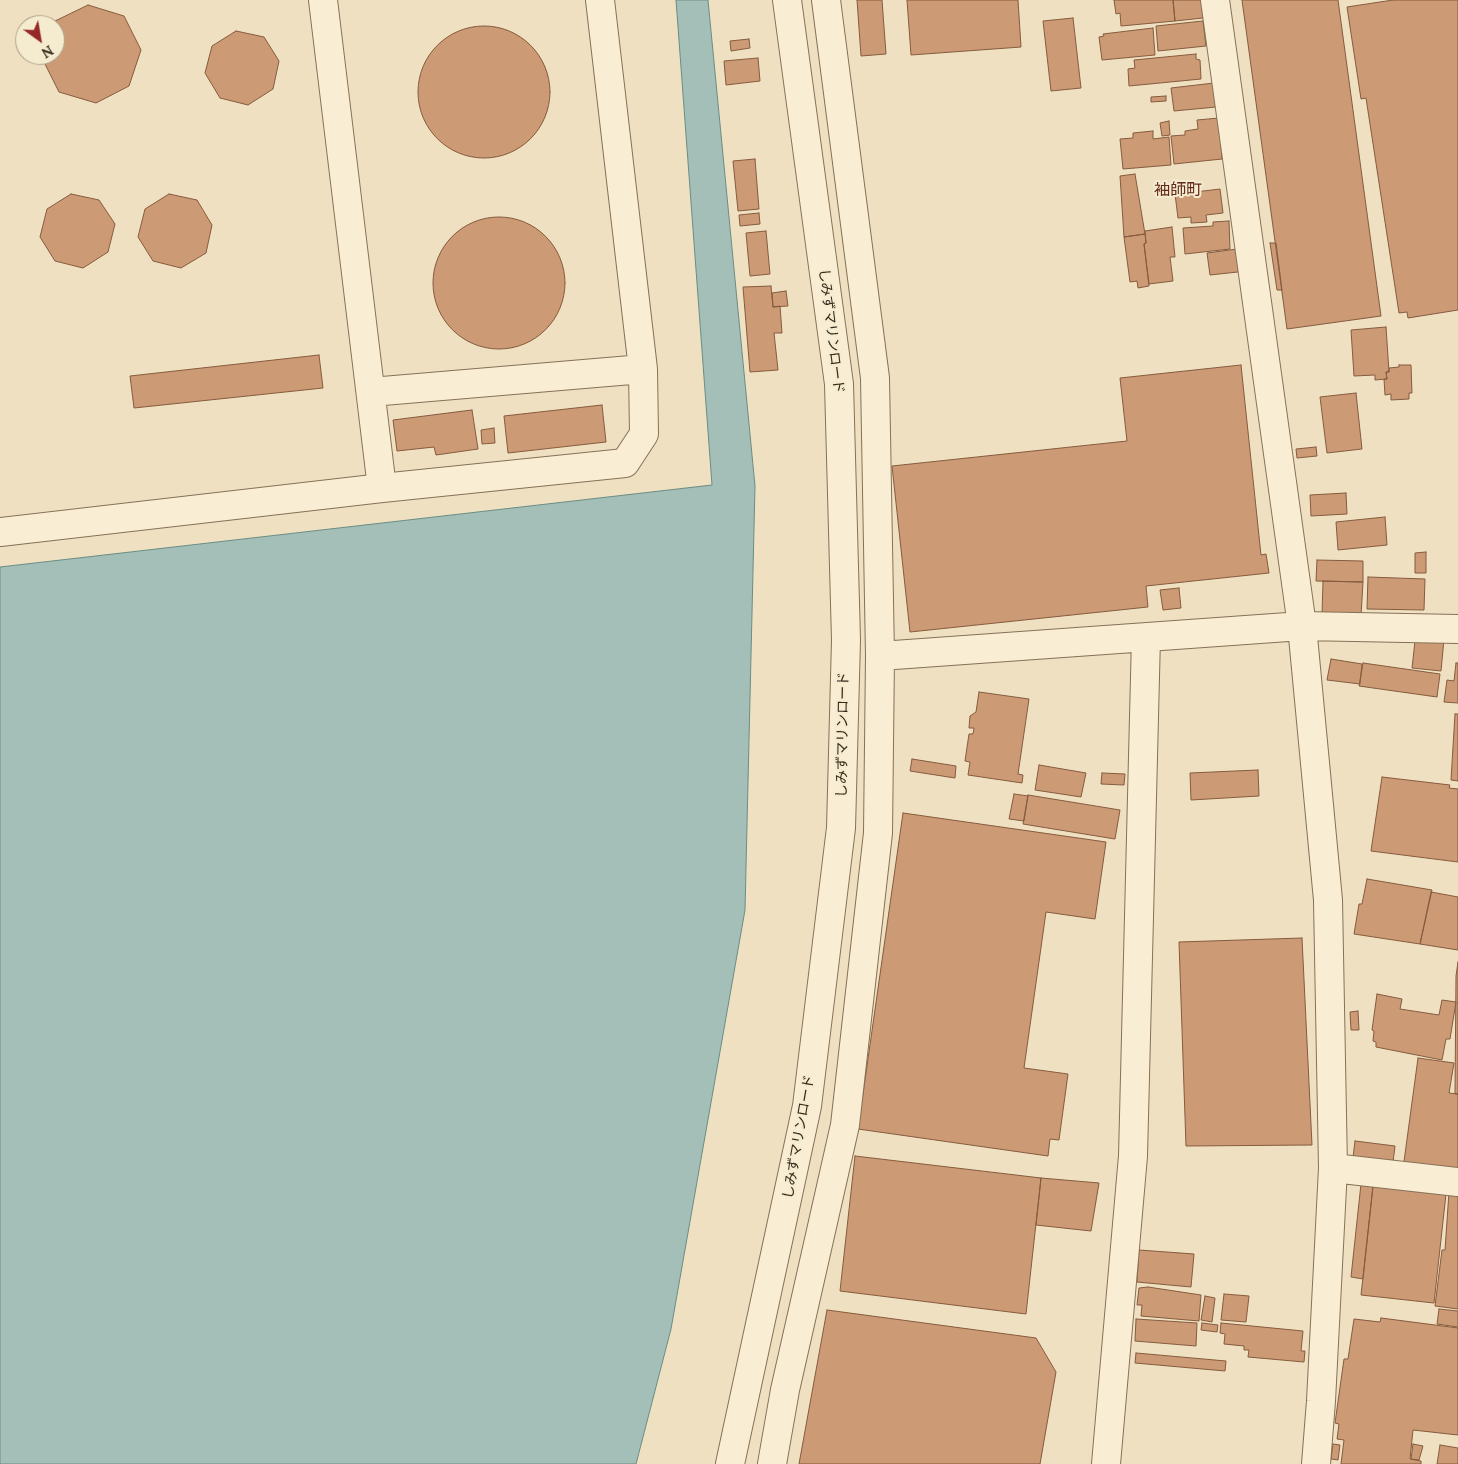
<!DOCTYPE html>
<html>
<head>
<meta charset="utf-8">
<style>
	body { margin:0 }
	#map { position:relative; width:1458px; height:1464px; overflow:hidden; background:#eee0c0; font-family:Lora,serif }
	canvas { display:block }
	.north { position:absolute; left:15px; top:15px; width:50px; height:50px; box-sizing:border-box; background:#f5ebcf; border:1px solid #a99d87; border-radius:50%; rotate:148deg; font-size:14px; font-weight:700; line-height:20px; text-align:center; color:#36291c }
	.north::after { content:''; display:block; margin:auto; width:18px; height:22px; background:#952928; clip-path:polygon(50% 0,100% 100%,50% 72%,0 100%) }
</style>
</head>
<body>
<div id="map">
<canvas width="1458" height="1464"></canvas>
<div class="north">N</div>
</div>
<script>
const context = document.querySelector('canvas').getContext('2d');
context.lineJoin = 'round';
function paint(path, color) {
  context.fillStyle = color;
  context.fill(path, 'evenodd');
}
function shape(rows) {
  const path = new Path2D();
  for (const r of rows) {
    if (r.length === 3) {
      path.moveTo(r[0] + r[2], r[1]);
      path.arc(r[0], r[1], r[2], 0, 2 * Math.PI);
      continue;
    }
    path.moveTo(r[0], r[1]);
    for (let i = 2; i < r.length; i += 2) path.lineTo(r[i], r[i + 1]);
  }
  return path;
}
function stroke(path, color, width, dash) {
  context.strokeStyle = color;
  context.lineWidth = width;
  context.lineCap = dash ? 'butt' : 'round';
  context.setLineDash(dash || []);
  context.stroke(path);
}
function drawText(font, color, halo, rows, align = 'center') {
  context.font = font + ' Lora,"Noto Sans JP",serif';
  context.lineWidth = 4;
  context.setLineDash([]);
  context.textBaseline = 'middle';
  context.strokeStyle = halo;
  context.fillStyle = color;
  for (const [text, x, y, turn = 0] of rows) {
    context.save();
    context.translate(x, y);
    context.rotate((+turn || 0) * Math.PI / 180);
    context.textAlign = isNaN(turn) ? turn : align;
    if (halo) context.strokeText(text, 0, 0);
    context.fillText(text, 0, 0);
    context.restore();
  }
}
const water = shape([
	[676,0,708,0,755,486,745,910,671,1329,636,1464,0,1464,0,567,712,485,676,0]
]);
paint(water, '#a3bfb7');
stroke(water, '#6a8d85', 1);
const building = shape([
	[857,0,882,0,886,54,861,56,857,0],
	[907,0,1018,0,1021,47,911,55,907,0],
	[1114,0,1173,0,1175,21,1121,26,1120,13,1116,14,1114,0],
	[1173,0,1201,0,1203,18,1175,21,1173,0],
	[1242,0,1338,0,1381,316,1287,329,1242,0],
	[1393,0,1458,0,1458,310,1408,318,1407,312,1399,313,1366,98,1361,99,1347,7,1393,0],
	[88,5,124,16,141,50,129,86,96,103,59,92,42,58,43,55,55,55,53,22,88,5],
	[1073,18,1081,88,1051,91,1043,21,1073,18],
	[1203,21,1206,46,1158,51,1156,26,1203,21],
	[484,92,66],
	[1153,28,1155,55,1102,60,1099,37,1104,36,1103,34,1153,28],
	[236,31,264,37,279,61,273,89,248,105,220,98,205,73,212,46,236,31],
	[749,39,750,48,731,51,730,41,749,39],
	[1196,54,1196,59,1200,60,1201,79,1129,86,1128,69,1135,68,1134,60,1196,54],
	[758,58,760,81,726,85,724,61,758,58],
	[1214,83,1216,107,1174,111,1171,88,1214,83],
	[1166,96,1166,101,1151,102,1151,97,1166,96],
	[1219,118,1222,159,1174,164,1171,136,1185,135,1185,131,1198,129,1197,120,1219,118],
	[1169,121,1170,135,1162,136,1160,123,1169,121],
	[1153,131,1153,139,1169,137,1171,165,1123,169,1120,139,1133,138,1133,133,1153,131],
	[755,159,759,209,738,211,733,161,755,159],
	[1135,174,1145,234,1124,237,1120,176,1135,174],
	[1194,183,1195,192,1220,189,1223,213,1206,215,1207,222,1191,223,1191,217,1178,218,1174,186,1194,183],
	[71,194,99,200,115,224,108,252,83,268,55,261,40,237,47,209,71,194],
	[169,194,197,200,212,225,206,253,181,268,153,261,138,237,145,209,169,194],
	[759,213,760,224,740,226,739,215,759,213],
	[499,283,66],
	[1229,221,1230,249,1185,254,1183,228,1213,226,1213,222,1229,221],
	[1172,227,1175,257,1170,257,1173,281,1149,284,1144,244,1146,243,1145,231,1172,227],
	[766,231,770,274,750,276,746,233,766,231],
	[1145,234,1146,243,1144,244,1149,286,1138,288,1137,281,1130,282,1124,237,1145,234],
	[1270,243,1276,243,1282,290,1277,290,1270,243],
	[1245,248,1247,271,1210,275,1207,253,1245,248],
	[771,286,773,307,780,306,782,333,774,333,778,370,750,372,743,287,771,286],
	[786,291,788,306,773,307,772,293,786,291],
	[1386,327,1389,372,1386,372,1387,379,1375,380,1375,375,1354,376,1351,330,1386,327],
	[319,355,323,388,134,408,130,376,319,355],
	[1241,365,1261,555,1266,554,1269,573,1146,586,1148,607,910,632,892,466,1127,441,1120,378,1241,365],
	[1399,365,1411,365,1412,393,1409,393,1409,399,1391,400,1391,394,1385,395,1384,379,1387,379,1386,372,1389,372,1389,368,1399,367,1399,365],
	[1356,393,1362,449,1327,453,1320,397,1356,393],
	[602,405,606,442,508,453,504,416,602,405],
	[472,410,478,449,436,455,434,447,397,451,393,420,472,410],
	[494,428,495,443,482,444,481,430,494,428],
	[1316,447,1317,456,1297,458,1296,449,1316,447],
	[1346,493,1347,514,1311,516,1310,495,1346,493],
	[1385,517,1387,545,1338,550,1336,522,1385,517],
	[1426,552,1426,573,1415,573,1415,553,1426,552],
	[1317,560,1363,561,1363,582,1316,581,1317,560],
	[1368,577,1425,579,1424,610,1367,609,1368,577],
	[1323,581,1363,582,1361,616,1322,615,1323,581],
	[1179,588,1181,608,1163,610,1160,590,1179,588],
	[1427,637,1444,639,1441,671,1412,668,1415,641,1426,642,1427,637],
	[1331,659,1362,664,1360,684,1327,680,1331,659],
	[1363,663,1440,674,1437,697,1359,686,1363,663],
	[1456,663,1458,663,1458,703,1444,702,1447,680,1454,681,1456,663],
	[979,692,1029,699,1018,774,1023,775,1022,783,968,775,970,762,965,761,969,734,973,734,974,728,969,728,970,716,976,712,979,692],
	[1455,714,1458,714,1458,781,1451,780,1455,714],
	[912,759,956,766,955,778,910,771,912,759],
	[1039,765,1086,773,1081,797,1035,790,1039,765],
	[1258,770,1259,796,1191,800,1190,773,1258,770],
	[1102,773,1125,774,1124,785,1101,784,1102,773],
	[1382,777,1450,785,1449,788,1458,789,1458,862,1371,851,1382,777],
	[1014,794,1028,796,1024,821,1009,819,1014,794],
	[1028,795,1120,810,1115,839,1023,824,1028,795],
	[903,813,1106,842,1095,919,1046,912,1024,1068,1068,1074,1059,1140,1050,1139,1048,1156,858,1129,903,813],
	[1367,879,1432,890,1420,944,1354,934,1359,904,1362,904,1367,879],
	[1431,892,1458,897,1458,950,1420,944,1431,892],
	[1302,938,1312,1145,1186,1146,1179,942,1302,938],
	[1458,962,1458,1094,1455,1094,1456,976,1458,962],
	[1377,994,1402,999,1400,1009,1439,1015,1442,1000,1456,1002,1450,1039,1446,1039,1442,1060,1376,1047,1376,1042,1373,1041,1374,1031,1372,1030,1377,994],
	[1358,1011,1359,1030,1351,1030,1350,1012,1358,1011],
	[1418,1058,1454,1063,1449,1093,1458,1094,1458,1176,1403,1169,1418,1058],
	[1355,1141,1395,1146,1393,1162,1353,1158,1355,1141],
	[855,1156,1041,1178,1026,1314,840,1291,855,1156],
	[1041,1178,1099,1183,1091,1231,1036,1225,1041,1178],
	[1361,1184,1373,1186,1363,1279,1351,1277,1361,1184],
	[1373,1186,1446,1194,1434,1303,1361,1295,1373,1186],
	[1449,1192,1458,1193,1458,1309,1435,1306,1442,1250,1445,1250,1449,1192],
	[1139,1250,1194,1254,1191,1287,1137,1282,1139,1250],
	[1148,1287,1201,1295,1199,1321,1141,1316,1142,1305,1137,1305,1139,1288,1148,1287],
	[1224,1294,1249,1296,1246,1322,1221,1320,1224,1294],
	[1205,1296,1215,1298,1212,1322,1201,1320,1205,1296],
	[1439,1309,1458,1311,1458,1327,1437,1324,1439,1309],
	[827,1310,1036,1338,1056,1372,1040,1464,799,1464,827,1310],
	[1381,1318,1458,1328,1458,1435,1413,1430,1410,1459,1421,1461,1421,1464,1341,1464,1344,1440,1337,1439,1339,1424,1335,1423,1344,1359,1348,1359,1354,1319,1380,1322,1381,1318],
	[1136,1319,1197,1323,1196,1346,1135,1341,1136,1319],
	[1202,1323,1218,1325,1217,1332,1201,1330,1202,1323],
	[1221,1323,1303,1331,1301,1351,1305,1351,1304,1362,1248,1357,1249,1350,1244,1350,1244,1346,1224,1344,1225,1334,1220,1333,1221,1323],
	[1136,1353,1226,1361,1225,1371,1135,1363,1136,1353],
	[1333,1444,1340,1445,1338,1460,1331,1459,1333,1444],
	[1413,1444,1423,1446,1419,1460,1411,1459,1413,1444],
	[1440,1445,1458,1448,1458,1464,1437,1464,1440,1445]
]);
paint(building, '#cc9a75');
stroke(building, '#855b3e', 1);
const minor = shape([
	[1215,0,1302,626,1328,900,1333,1168,1321,1401,1316,1464],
	[371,392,643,369,600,0],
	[382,488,625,463,644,434,643,369],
	[0,532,382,488,323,0],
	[880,656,1302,626,1458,629],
	[1333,1168,1458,1182],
	[730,1464,807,1106,841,828,846,640,839,384,787,0],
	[772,1464,785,1390,845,1125,878,833,880,656,875,378,826,0],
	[1106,1464,1133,1156,1146,637]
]);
stroke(minor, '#867158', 30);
stroke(minor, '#f9eed3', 28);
drawText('14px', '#36291c', '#f5ebcf', [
	["しみずマリンロード",831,331,83],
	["しみずマリンロード",843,735,-89],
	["しみずマリンロード",799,1137,-80]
]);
drawText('16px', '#622b1c', '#f5ebcf', [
	["袖師町",1178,190]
]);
</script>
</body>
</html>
